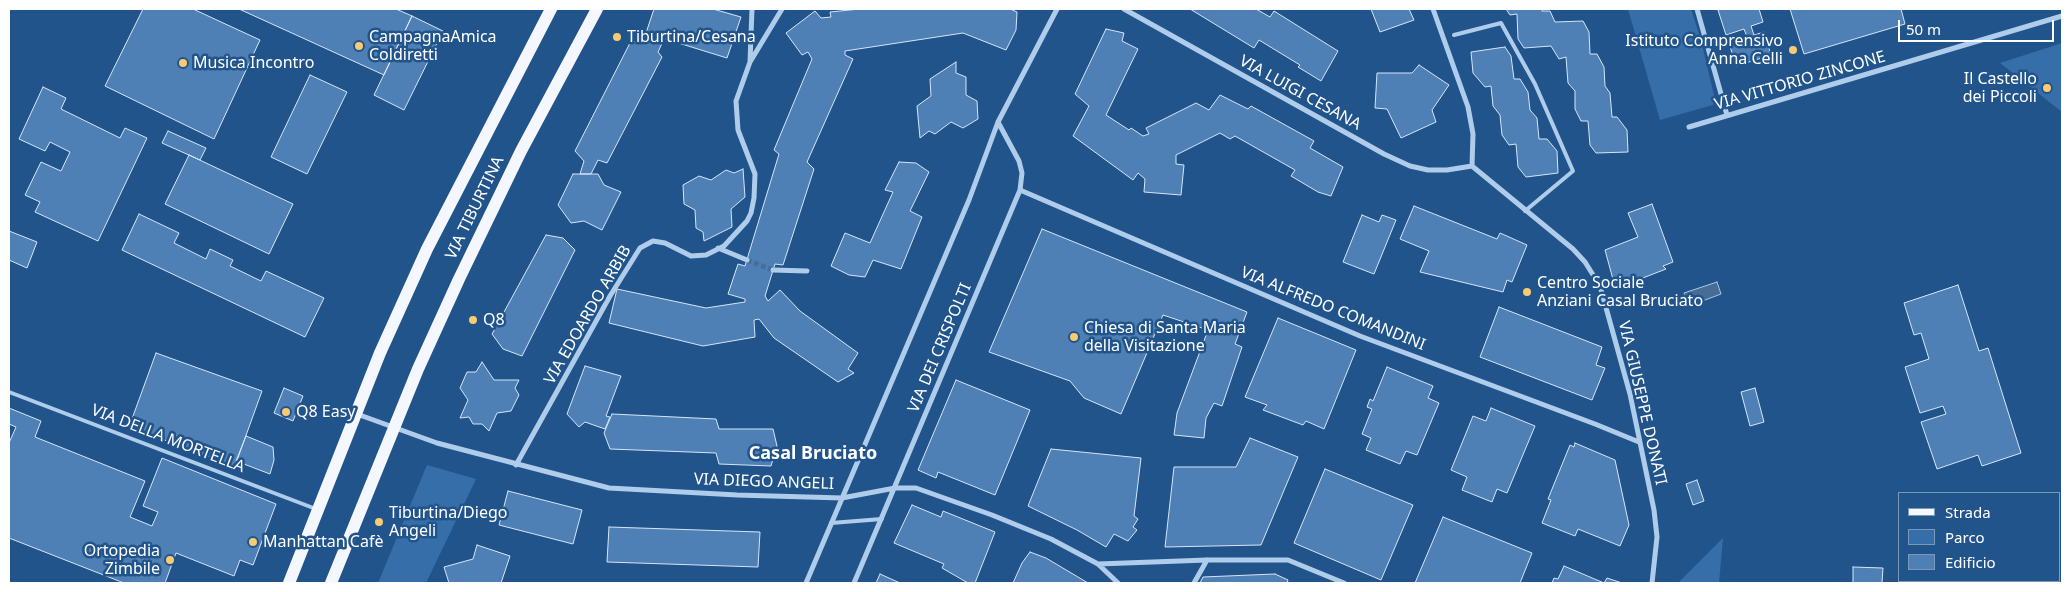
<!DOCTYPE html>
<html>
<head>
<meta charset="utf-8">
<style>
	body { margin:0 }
	#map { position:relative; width:2071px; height:592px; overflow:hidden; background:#22548c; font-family:"Noto Sans",sans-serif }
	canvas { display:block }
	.frame { position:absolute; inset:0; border:10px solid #fff; pointer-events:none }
	.legend { position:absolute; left:1898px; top:492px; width:162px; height:90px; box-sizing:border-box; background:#22548c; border:1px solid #7a98ba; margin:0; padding:6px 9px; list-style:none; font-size:15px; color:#fff }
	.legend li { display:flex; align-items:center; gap:10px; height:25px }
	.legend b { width:25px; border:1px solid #7a98ba }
	.scale { position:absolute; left:1898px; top:20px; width:156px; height:22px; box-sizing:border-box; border:2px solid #fff; border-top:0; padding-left:6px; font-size:15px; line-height:18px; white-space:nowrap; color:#fff; -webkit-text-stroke:4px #22548c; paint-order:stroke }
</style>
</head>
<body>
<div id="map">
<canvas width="2071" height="592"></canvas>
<div class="frame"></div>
<ul class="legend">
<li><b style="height:6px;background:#f4f8fe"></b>Strada</li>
<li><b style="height:14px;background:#366ea9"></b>Parco</li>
<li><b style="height:14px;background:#4f80b5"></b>Edificio</li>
</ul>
<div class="scale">50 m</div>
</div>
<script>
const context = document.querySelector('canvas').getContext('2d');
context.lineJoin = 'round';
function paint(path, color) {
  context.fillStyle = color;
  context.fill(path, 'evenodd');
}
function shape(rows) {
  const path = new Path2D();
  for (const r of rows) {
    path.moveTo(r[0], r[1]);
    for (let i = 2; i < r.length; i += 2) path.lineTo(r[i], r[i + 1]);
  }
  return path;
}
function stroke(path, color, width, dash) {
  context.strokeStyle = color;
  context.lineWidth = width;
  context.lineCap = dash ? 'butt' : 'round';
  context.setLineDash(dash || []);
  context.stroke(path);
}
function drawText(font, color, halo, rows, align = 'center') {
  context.font = font + ' "Noto Sans",sans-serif';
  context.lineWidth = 5;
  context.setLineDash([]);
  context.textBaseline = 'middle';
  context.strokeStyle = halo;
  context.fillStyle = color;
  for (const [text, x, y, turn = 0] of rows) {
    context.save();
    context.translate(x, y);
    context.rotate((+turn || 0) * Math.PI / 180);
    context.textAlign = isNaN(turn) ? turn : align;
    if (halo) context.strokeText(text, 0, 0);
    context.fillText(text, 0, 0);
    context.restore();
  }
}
paint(shape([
	[1628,9,1691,9,1701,40,1716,104,1660,120],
	[2062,43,2062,112,2000,63],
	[427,465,476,479,426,583,378,583],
	[1723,538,1719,583,1678,583]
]), '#366ea9');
const water = shape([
	[1717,282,1721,294,1689,306,1684,293,1717,282]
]);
paint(water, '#486c94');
stroke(water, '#a3c8ec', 1);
const building = shape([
	[143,9,193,9,260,40,214,139,105,86,143,9],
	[239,9,396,9,412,16,384,75,239,9],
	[654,9,713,9,741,17,727,58,646,33,654,9],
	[860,9,1010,9,1017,12,1016,30,1006,50,963,33,845,51,845,55,853,59,807,162,814,169,783,265,775,264,765,296,768,301,780,290,800,311,858,353,848,369,854,373,838,382,774,338,759,319,754,320,755,337,703,346,609,323,617,289,706,308,745,302,745,299,728,294,738,264,745,266,779,154,774,150,812,59,808,52,802,55,786,33,815,11,821,18,831,17,830,12,860,9],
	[1190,9,1256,9,1270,17,1274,11,1338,51,1321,81,1298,67,1300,65,1259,40,1254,48,1190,9],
	[1371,9,1409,9,1414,20,1380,32,1371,9],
	[1506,9,1542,9,1542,11,1550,11,1555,22,1583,21,1589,32,1590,54,1597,54,1604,67,1605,86,1610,93,1612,117,1617,117,1627,130,1628,152,1596,153,1590,145,1588,121,1581,121,1575,109,1575,91,1568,83,1566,57,1559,59,1551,46,1524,48,1518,39,1517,14,1510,15,1506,9],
	[1723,9,1759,9,1763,22,1751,26,1754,35,1764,32,1771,55,1736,66,1729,43,1747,37,1744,29,1726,35,1718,10,1723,9],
	[1790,9,1901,9,1905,24,1804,54,1790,9],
	[412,16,443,31,404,110,374,95,412,16],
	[1106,29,1124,33,1122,41,1138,49,1106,115,1129,130,1131,128,1143,136,1149,134,1146,128,1196,103,1209,110,1220,95,1248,109,1251,106,1314,141,1310,148,1343,167,1331,196,1318,192,1291,176,1295,170,1235,136,1230,139,1220,133,1176,155,1176,164,1184,165,1181,195,1144,192,1145,179,1138,173,1133,180,1073,136,1089,106,1075,94,1106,29],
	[649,35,664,39,658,52,662,57,607,163,598,160,591,174,580,174,584,161,575,151,631,41,645,43,649,35],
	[1505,47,1511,56,1514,79,1520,79,1528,92,1530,110,1537,118,1539,139,1547,139,1557,151,1558,173,1526,177,1518,167,1516,144,1509,145,1502,135,1500,115,1493,106,1491,86,1485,87,1473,73,1471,52,1505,47],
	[956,62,956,73,966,77,966,95,977,101,978,119,963,128,951,122,935,134,929,131,920,138,917,106,931,96,930,79,956,62],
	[1419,65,1449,85,1432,110,1436,122,1401,138,1387,109,1375,108,1377,73,1412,73,1419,65],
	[310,75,347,92,307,174,271,157,310,75],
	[43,87,66,98,61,109,120,138,125,128,147,138,98,241,35,212,40,202,25,195,41,162,61,171,70,152,50,142,45,151,19,139,43,87],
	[168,131,206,148,200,160,162,143,168,131],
	[189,155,293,204,269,254,165,204,189,155],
	[899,162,916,163,929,172,910,211,922,217,901,269,873,260,865,277,849,275,831,266,845,233,870,243,893,192,885,190,899,162],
	[743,169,745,197,731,209,732,227,704,241,703,232,696,228,695,210,684,204,683,185,699,176,711,180,726,170,734,173,743,169],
	[573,174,598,174,604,185,621,192,602,230,584,221,571,223,558,205,573,174],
	[1652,204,1673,262,1663,266,1666,269,1635,281,1634,277,1614,283,1605,250,1638,237,1628,213,1652,204],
	[1414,206,1497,239,1500,233,1527,245,1512,282,1507,280,1503,292,1420,272,1429,251,1400,239,1414,206],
	[139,214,179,233,174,243,206,259,210,249,233,260,230,266,261,281,266,271,324,298,305,337,122,250,139,214],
	[1362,215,1379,222,1382,215,1396,220,1374,274,1343,262,1362,215],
	[1042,229,1247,312,1235,344,1242,347,1222,406,1214,403,1206,418,1204,438,1174,435,1177,413,1208,330,1163,315,1121,414,1084,398,1070,381,989,352,1042,229],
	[9,231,37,242,27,268,9,260,9,231],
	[546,235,563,238,575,250,522,356,503,349,492,334,546,235],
	[1958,285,1979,351,1988,348,2021,453,1982,466,1978,455,1937,469,1921,422,1946,414,1943,406,1920,413,1905,367,1929,359,1921,333,1914,335,1904,303,1958,285],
	[1499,307,1602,347,1596,365,1605,368,1592,400,1480,357,1499,307],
	[1278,318,1356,350,1324,429,1306,421,1303,425,1263,410,1267,405,1245,397,1278,318],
	[156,353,262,391,235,466,129,427,156,353],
	[482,362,494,380,519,380,515,388,519,395,511,411,497,413,489,431,482,424,473,424,469,417,460,418,468,400,460,388,467,372,476,372,482,362],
	[585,366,621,376,606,416,610,417,605,429,585,422,579,427,567,414,585,366],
	[1387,367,1433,386,1428,398,1439,403,1417,455,1406,451,1400,464,1366,450,1371,438,1362,434,1372,409,1367,407,1370,399,1373,401,1387,367],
	[956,380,1030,410,995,495,938,472,936,478,918,470,956,380],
	[284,388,303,396,293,421,274,413,284,388],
	[1755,388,1764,422,1750,426,1741,392,1755,388],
	[9,408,41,421,35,437,145,481,130,517,152,526,158,512,143,506,162,458,276,504,253,565,240,560,234,576,176,553,165,583,124,583,9,538,9,443,16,427,9,424,9,408],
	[1491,408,1535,426,1507,493,1497,489,1492,502,1462,490,1467,477,1451,470,1473,416,1486,421,1491,408],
	[612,414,716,419,719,429,773,429,777,446,771,466,719,464,716,453,610,449,604,433,612,414],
	[246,436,273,447,274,460,270,474,236,461,246,436],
	[1250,438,1298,457,1261,545,1165,547,1174,467,1236,467,1250,438],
	[1575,443,1615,460,1629,525,1620,546,1578,529,1575,536,1542,523,1551,500,1548,499,1570,445,1574,447,1575,443],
	[1051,449,1141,458,1134,516,1138,519,1133,527,1137,530,1128,541,1114,534,1106,547,1077,530,1028,506,1051,449],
	[1325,469,1413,505,1381,580,1294,543,1325,469],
	[1697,480,1704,501,1693,505,1686,484,1697,480],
	[508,491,582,510,573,544,499,525,508,491],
	[912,505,941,517,943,511,995,532,975,583,968,583,942,568,944,564,894,543,912,505],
	[1443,517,1532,553,1520,583,1415,583,1443,517],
	[609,527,760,532,758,567,607,562,609,527],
	[477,545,510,556,501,583,449,583,444,567,473,559,477,545],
	[1030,552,1046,558,1088,583,1013,583,1022,563,1030,552],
	[1564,566,1604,583,1607,578,1622,583,1552,583,1554,578,1558,579,1564,566],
	[1853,567,1883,568,1882,583,1853,583,1853,567],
	[880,574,900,583,876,583,880,574],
	[1275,574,1288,580,1287,583,1200,583,1203,577,1275,574]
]);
paint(building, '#4f80b5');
stroke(building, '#d4e6f8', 1);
stroke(shape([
	[747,260,773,270]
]), '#436e9d', 5, [5, 2.5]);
stroke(shape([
	[1454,35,1501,23,1535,84,1573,171,1525,211],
	[9,392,316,509],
	[831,523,882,519]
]), '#afcdeb', 4);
stroke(shape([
	[1124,9,1384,154,1410,166,1428,170,1447,170,1472,166],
	[1433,9,1468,107,1473,134,1472,166],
	[1697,9,1727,115],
	[750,62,752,9],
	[1689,127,2062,16],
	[1472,166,1573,249,1585,262,1600,286,1630,394,1654,510,1657,537,1652,583],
	[1020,190,1360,336,1595,424,1639,442],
	[718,248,747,260],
	[773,270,807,271],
	[357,414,437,443,609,488,737,495,842,498,895,488,916,488,992,515,1051,539,1098,564,1118,583],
	[516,465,610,296,640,248,653,241,665,243,691,256,706,255,724,246,747,221,751,213,754,198,755,174,738,130,736,101,750,62,782,9],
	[1098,564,1207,560,1288,560,1344,583],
	[806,583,969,200,998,122,1057,9],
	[854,583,1020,190,1022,173,1019,161,998,122],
	[1194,583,1207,560]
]), '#afcdeb', 5);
stroke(shape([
	[289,583,380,353,427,249,551,9],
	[331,583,418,369,459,279,521,151,597,9]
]), '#f4f8fe', 12);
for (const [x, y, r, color] of [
	[617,37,5,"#f7cb71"],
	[359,46,5,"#f7cb71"],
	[1793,50,5,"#f7cb71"],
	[183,63,5,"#f7cb71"],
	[2047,88,5,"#f7cb71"],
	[1527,292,5,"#f7cb71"],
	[473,320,5,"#f7cb71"],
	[1074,337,5,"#f7cb71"],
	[286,412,5,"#f7cb71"],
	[379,522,5,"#f7cb71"],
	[253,542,5,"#f7cb71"],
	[170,560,5,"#f7cb71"]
]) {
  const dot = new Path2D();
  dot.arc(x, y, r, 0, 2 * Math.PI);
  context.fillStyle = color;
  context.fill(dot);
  stroke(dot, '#22548c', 2);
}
drawText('16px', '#fff', '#22548c', [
	["CampagnaAmica",369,37],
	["Coldiretti",369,55],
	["Tiburtina/Cesana",627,37],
	["Istituto Comprensivo",1783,41,"right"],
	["Anna Celli",1783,59,"right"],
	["Musica Incontro",193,63],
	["Il Castello",2037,79,"right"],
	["dei Piccoli",2037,97,"right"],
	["Centro Sociale",1537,283],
	["Anziani Casal Bruciato",1537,301],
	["Q8",483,320],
	["Chiesa di Santa Maria",1084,328],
	["della Visitazione",1084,346],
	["Q8 Easy",296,412],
	["Tiburtina/Diego",389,513],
	["Angeli",389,531],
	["Manhattan Cafè",263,542],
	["Ortopedia",160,551,"right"],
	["Zimbile",160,569,"right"]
], 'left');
drawText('16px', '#fff', '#22548c', [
	["VIA VITTORIO ZINCONE",1800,81,-16],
	["VIA LUIGI CESANA",1300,93,29],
	["VIA TIBURTINA",475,208,-64],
	["VIA ALFREDO COMANDINI",1333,309,22],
	["VIA EDOARDO ARBIB",588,315,-60],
	["VIA DEI CRISPOLTI",940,348,-67],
	["VIA GIUSEPPE DONATI",1642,403,77],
	["VIA DELLA MORTELLA",168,439,21],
	["VIA DIEGO ANGELI",764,482,2]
]);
drawText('bold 18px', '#fff', '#22548c', [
	["Casal Bruciato",813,454]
]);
</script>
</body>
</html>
